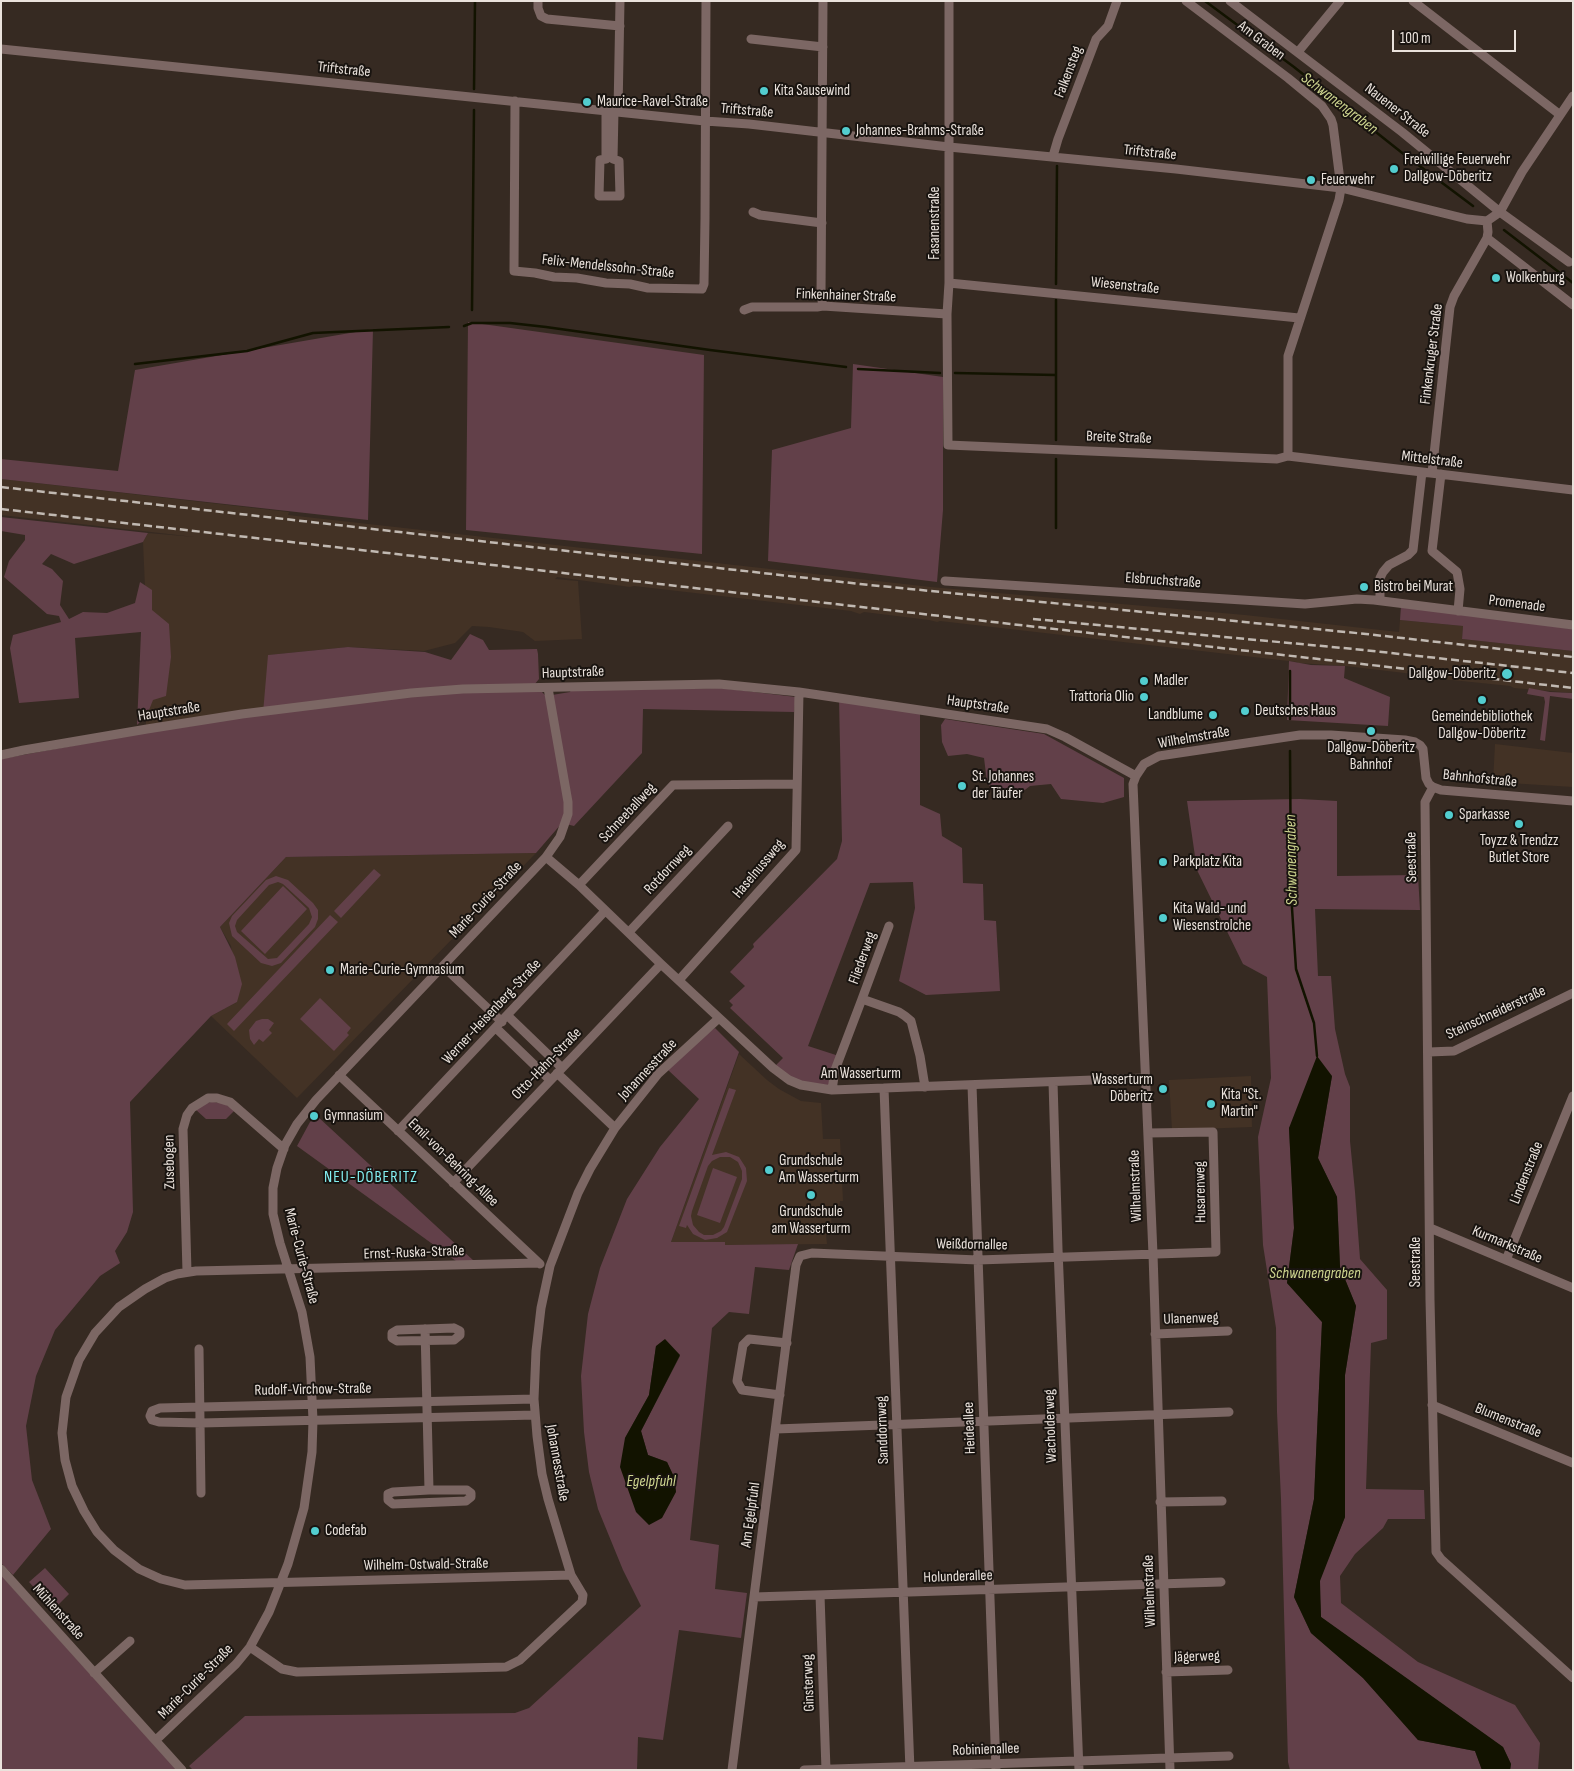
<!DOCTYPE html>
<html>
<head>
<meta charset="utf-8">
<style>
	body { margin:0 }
	#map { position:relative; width:1574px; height:1771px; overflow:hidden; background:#362a22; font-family:"Sofia Sans Condensed",sans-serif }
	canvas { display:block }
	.frame { position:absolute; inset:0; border:2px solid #eae2dc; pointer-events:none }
	.scale { position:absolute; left:1392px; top:30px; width:124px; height:22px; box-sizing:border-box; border:2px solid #eae2dc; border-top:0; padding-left:6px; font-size:15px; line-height:18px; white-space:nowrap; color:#eae2dc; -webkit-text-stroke:4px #191410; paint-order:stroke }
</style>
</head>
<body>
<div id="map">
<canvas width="1574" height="1771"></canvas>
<div class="frame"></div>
<div class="scale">100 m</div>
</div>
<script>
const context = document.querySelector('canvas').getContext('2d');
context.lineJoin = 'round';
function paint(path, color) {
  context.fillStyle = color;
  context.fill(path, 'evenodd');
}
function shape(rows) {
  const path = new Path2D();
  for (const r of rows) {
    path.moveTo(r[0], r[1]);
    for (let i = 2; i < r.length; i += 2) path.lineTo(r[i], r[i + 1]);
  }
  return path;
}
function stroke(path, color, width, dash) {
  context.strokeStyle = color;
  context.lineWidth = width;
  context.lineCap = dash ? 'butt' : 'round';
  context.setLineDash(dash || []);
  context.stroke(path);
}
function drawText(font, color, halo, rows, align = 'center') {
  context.font = font + ' "Sofia Sans Condensed",sans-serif';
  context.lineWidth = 4;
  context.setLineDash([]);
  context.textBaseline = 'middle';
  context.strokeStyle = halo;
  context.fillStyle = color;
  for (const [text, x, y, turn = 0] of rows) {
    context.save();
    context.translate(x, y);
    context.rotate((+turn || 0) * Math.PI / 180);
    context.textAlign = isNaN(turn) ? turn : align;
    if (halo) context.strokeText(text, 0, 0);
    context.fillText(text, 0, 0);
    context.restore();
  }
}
paint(shape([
	[1,479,289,512,288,515,931,587,1245,615,1399,632,1400,620,1463,626,1462,639,1573,651,1573,693,1514,688,1510,686,1413,676,1413,674,1345,666,1298,663,1297,662,940,621,937,622,929,620,864,612,860,614,851,611,634,586,630,587,557,577,555,579,578,581,582,639,535,641,523,632,489,627,472,626,455,643,424,651,348,647,269,655,264,709,146,725,145,699,146,610,143,542,148,533,195,537,1,515],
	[1495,744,1573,753,1573,787,1493,782],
	[536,853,297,1098,211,1016,237,1002,231,946,220,927,286,857],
	[739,1054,767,1080,779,1089,801,1101,821,1103,823,1139,840,1139,843,1201,840,1201,839,1211,831,1212,832,1235,826,1235,827,1244,724,1245,725,1242,671,1242],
	[1251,1076,1252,1127,1172,1130,1169,1080]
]), '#433225');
paint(shape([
	[468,322,704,355,702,554,466,530],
	[373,329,368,520,1,479,1,459,118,471,135,370],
	[853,364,943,377,943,510,937,582,768,561,772,450,851,428],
	[1,517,148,533,143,542,74,564,51,554,42,564,52,569,63,581,60,605,69,619,83,612,107,613,135,603,140,582,152,590,152,610,169,624,171,657,166,696,153,700,147,715,137,725,141,632,75,638,79,698,19,703,10,648,13,635,61,622,59,616,47,614,4,577,9,561,25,540,25,535,1,531],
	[1401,606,1573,629,1573,651,1462,639,1463,626,1400,620],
	[470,634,483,640,489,650,537,649,538,654,539,679,529,691,541,691,546,696,570,692,571,690,721,688,796,697,794,712,643,709,642,753,574,826,562,823,536,853,286,857,220,927,235,957,242,984,237,1002,211,1016,130,1102,133,1212,127,1232,115,1251,120,1263,100,1276,55,1330,36,1376,26,1426,32,1480,51,1529,13,1575,1,1563,1,759,136,734,191,726,263,713,268,655,348,647,425,652,451,660],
	[1289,661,1311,665,1345,666,1344,678,1390,697,1388,726,1287,720],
	[1529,688,1550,692,1573,693,1573,699,1550,696,1545,741,1540,740,1545,702,1544,697,1527,694],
	[839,698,920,710,920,805,940,814,942,836,962,848,963,883,983,884,984,920,996,921,1000,991,926,995,899,981,915,908,913,882,870,883,808,1046,839,1056,832,1090,801,1085,773,1068,783,1058,730,1008,733,1005,729,1001,745,986,730,972,754,947,753,944,837,859,842,841],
	[945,719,1044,734,1124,778,1124,797,1103,803,1061,799,1051,784,1030,786,1017,796,997,797,987,782,984,758,967,754,948,756,942,742,941,725],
	[1300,799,1337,801,1337,876,1418,875,1420,910,1315,909,1318,976,1331,976,1335,1029,1345,1074,1350,1087,1350,1141,1355,1192,1360,1259,1387,1290,1387,1339,1371,1343,1366,1489,1424,1490,1425,1519,1388,1519,1383,1528,1355,1554,1340,1576,1341,1603,1418,1662,1515,1705,1540,1743,1538,1770,1510,1770,1511,1764,1503,1747,1321,1617,1319,1581,1345,1517,1345,1375,1356,1306,1340,1267,1337,1197,1318,1158,1332,1076,1289,1128,1294,1228,1287,1283,1322,1322,1314,1499,1294,1597,1311,1633,1363,1678,1418,1740,1475,1751,1482,1770,1290,1770,1288,1762,1281,1499,1277,1412,1276,1328,1263,1245,1258,1137,1271,1078,1267,977,1243,964,1197,870,1187,801],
	[374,869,381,875,341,918,334,911],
	[276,876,288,880,313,903,318,910,318,919,315,927,281,963,272,966,261,963,232,936,229,923,232,916,266,880],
	[278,882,283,884,309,908,312,917,309,924,277,958,268,959,237,932,235,926,237,920,269,885],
	[283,886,307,909,265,954,241,931],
	[330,915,338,922,234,1031,227,1024],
	[320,998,351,1028,347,1033,349,1035,334,1051,300,1019],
	[262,1019,268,1019,274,1023,269,1030,272,1033,263,1042,259,1039,254,1045,250,1039,249,1030,256,1021],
	[715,1028,739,1052,671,1242,725,1242,725,1245,798,1244,789,1270,755,1267,749,1314,729,1312,712,1328,690,1540,719,1545,715,1589,747,1593,741,1638,679,1630,663,1740,638,1737,637,1770,193,1770,189,1766,245,1716,515,1713,529,1708,641,1606,623,1570,598,1509,589,1472,584,1432,581,1376,588,1314,600,1268,627,1199,660,1147,699,1099,668,1070,705,1035],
	[656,1346,680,1356,641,1431,648,1455,667,1462,674,1477,676,1492,625,1438,649,1395],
	[729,1088,736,1090,712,1155,726,1152,739,1157,746,1168,747,1181,727,1232,717,1238,705,1240,693,1234,687,1225,686,1228,679,1226],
	[720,1157,730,1157,738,1162,742,1171,742,1179,724,1227,721,1231,713,1235,704,1235,699,1232,693,1225,691,1216,692,1211,708,1166,712,1161],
	[212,1102,223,1103,235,1110,226,1119,206,1119,195,1109,206,1103],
	[317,1116,474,1261,456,1261,297,1146,310,1122],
	[713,1168,737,1177,720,1223,697,1215],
	[45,1568,69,1594,54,1609,29,1582],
	[1,1575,177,1770,1,1770]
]), '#624049');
paint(shape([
	[1317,1056,1332,1076,1318,1158,1337,1197,1340,1267,1356,1306,1345,1375,1345,1517,1320,1581,1321,1617,1503,1747,1511,1764,1510,1770,1482,1770,1475,1751,1418,1740,1363,1678,1311,1633,1294,1597,1314,1499,1322,1322,1287,1283,1294,1228,1289,1128],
	[665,1339,680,1355,641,1431,648,1455,667,1462,674,1477,676,1492,662,1518,649,1525,636,1512,620,1467,625,1438,649,1395,656,1346]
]), '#121300');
stroke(shape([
	[1205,1,1294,67,1401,152,1473,206],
	[474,89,475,1],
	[1504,230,1573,283],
	[1056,284,1057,166],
	[472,310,474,110],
	[464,326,472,323,510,323,546,327,710,350,846,367],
	[135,364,247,351,313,333,449,327],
	[858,369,940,373],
	[955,373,1056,375],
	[1056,440,1056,300],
	[1056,528,1056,459],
	[1290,671,1290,719],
	[1290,751,1291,893,1296,969,1314,1023,1317,1056]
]), '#121300', 2.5);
stroke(shape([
	[538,1,538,8,541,16,547,19,620,26],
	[949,1,949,283,947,314,948,445,1277,459,1288,456,1573,490],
	[1186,1,1288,78,1322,106,1331,119,1333,125,1341,188,1339,200,1288,356,1288,456],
	[1230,1,1402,132,1500,212,1569,262],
	[1413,1,1559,114],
	[751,39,823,47],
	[1,49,705,121,749,124,949,147,1176,169,1341,188,1467,219,1487,221],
	[1298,52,1340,1],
	[515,101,514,271,535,273,554,277,577,278,606,283,630,284,648,288,702,289,704,284,705,219,706,1],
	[606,110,606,159,600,160,599,196,620,196,619,161,613,159,614,111],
	[618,112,620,1],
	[1053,156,1058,139,1096,39,1108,26,1117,1],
	[753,212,760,215,822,223],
	[1487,221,1500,212,1522,172,1573,96],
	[1487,238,1573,305],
	[949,283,1299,318],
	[823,306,821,295,823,1],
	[744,310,752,307,817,307,823,306,947,314],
	[1432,473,1450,307,1454,296,1487,238,1488,232,1487,221],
	[1441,474,1432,551,1457,572,1460,589,1458,611],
	[945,581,1305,604,1357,599,1374,600,1573,625],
	[1380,600,1380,578,1383,572,1389,565,1408,555,1413,550,1422,472],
	[1,755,24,750,147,729,242,714,411,693,463,689,719,684,799,692,1047,729,1065,737,1136,776],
	[1433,787,1425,802,1430,1300,1436,1552,1441,1559,1573,1678],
	[546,857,579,885,661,964,773,1068,789,1080,801,1085,832,1090,1145,1078],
	[579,885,673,785,797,784],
	[629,932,728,826],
	[443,966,502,1022],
	[679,980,796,850,799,692],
	[862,999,889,926],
	[508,1016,562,1068],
	[496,1028,550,1080],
	[1429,1052,1454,1051,1573,993],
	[557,1073,615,1128],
	[339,1075,540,1264],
	[1053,1082,1058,1249,1079,1770],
	[972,1085,996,1770],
	[884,1088,910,1770],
	[832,1090,835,1070,862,999,899,1012,905,1016,911,1021,920,1056,925,1087],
	[398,1131,605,911],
	[453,1183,661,964],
	[1430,1228,1573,1288],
	[1506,1260,1573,1096],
	[538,1263,196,1271,177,1274,165,1278,145,1289,119,1307,95,1333,79,1360,66,1397,62,1433,65,1460,72,1486,84,1511,97,1532,114,1550,139,1569,161,1579,185,1585,571,1575],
	[187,1272,183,1129,187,1115,192,1108,208,1098,217,1098,230,1102,284,1149],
	[454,1328,460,1331,460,1335,454,1340,397,1341,392,1338,392,1333,397,1330,454,1328],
	[425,1329,429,1490,393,1492,388,1494,388,1500,393,1504,466,1501,471,1497,471,1493,467,1490,429,1490],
	[1155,1334,1228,1331],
	[199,1349,201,1493],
	[780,1395,742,1390,737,1381,743,1345,749,1339,787,1343],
	[534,1399,160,1408,152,1411,150,1416,152,1420,159,1422,201,1423,535,1415],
	[1432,1405,1573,1463],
	[776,1429,1229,1412],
	[1160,1502,1222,1501],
	[1,1569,182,1770],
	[820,1595,826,1770],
	[754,1597,1221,1582],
	[250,1647,282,1669,297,1672,506,1667,520,1660,582,1602,583,1595,571,1575,548,1499,542,1474,537,1436,534,1399,536,1351,541,1308,550,1266,578,1193,590,1169,615,1128,658,1074,719,1018],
	[1166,1672,1228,1670],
	[94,1673,130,1641],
	[156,1740,236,1664,250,1647,269,1612,288,1564,304,1508,312,1452,313,1420,310,1357,302,1312,280,1243,273,1214,273,1188,277,1168,285,1145,297,1124,316,1100,546,857,560,837,568,814,568,802,548,688],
	[732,1770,796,1265,800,1256,812,1253,978,1260,1216,1252,1213,1132,1148,1133],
	[804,1770,1229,1756],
	[1170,1770,1153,1254,1133,784,1136,776,1144,764,1159,756,1300,735,1331,735,1405,740,1415,742,1420,745,1423,749,1426,778,1429,784,1433,787,1441,790,1573,801]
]), '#7c6764', 9);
stroke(shape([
	[1,487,860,584,1366,634,1573,657],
	[1,509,1573,688],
	[1033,619,1364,650,1573,673]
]), '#c1b9b2', 2.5, [8, 4]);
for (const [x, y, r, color] of [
	[764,91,5,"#52cdcf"],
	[587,102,5,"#52cdcf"],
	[846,131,5,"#52cdcf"],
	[1394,169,5,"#52cdcf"],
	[1311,180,5,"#52cdcf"],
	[1496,278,5,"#52cdcf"],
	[1364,587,5,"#52cdcf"],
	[1507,674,6,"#52cdcf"],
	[1144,681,5,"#52cdcf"],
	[1144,697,5,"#52cdcf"],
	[1482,700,5,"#52cdcf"],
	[1245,711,5,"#52cdcf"],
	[1213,715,5,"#52cdcf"],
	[1371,731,5,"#52cdcf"],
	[962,786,5,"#52cdcf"],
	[1449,815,5,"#52cdcf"],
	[1519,824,5,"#52cdcf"],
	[1163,862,5,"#52cdcf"],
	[1163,918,5,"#52cdcf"],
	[330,970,5,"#52cdcf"],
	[1163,1089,5,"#52cdcf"],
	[1211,1104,5,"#52cdcf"],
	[314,1116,5,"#52cdcf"],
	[769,1170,5,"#52cdcf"],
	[811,1195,5,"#52cdcf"],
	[315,1531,5,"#52cdcf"]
]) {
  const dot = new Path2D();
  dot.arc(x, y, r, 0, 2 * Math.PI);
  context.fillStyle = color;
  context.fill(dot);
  stroke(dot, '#191410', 2);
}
drawText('15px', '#eae2dc', '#191410', [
	["Am Graben",1261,41,37],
	["Triftstraße",344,70,6],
	["Falkensteg",1069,72,-69],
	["Triftstraße",747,111,5],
	["Nauener Straße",1397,111,38],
	["Triftstraße",1150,153,6],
	["Fasanenstraße",935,223,-90],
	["Felix-Mendelssohn-Straße",608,267,6],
	["Wiesenstraße",1125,286,6],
	["Finkenhainer Straße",846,296,2],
	["Finkenkruger Straße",1432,354,-83],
	["Breite Straße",1119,438,2],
	["Mittelstraße",1432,460,7],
	["Elsbruchstraße",1163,581,4],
	["Promenade",1517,604,7],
	["Hauptstraße",573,673,-2],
	["Hauptstraße",978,705,8],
	["Hauptstraße",169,712,-9],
	["Wilhelmstraße",1194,738,-10],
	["Bahnhofstraße",1480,779,6],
	["Schneeballweg",628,813,-47],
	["Seestraße",1412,857,-91],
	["Haselnussweg",759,869,-50],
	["Rotdornweg",668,870,-47],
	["Marie-Curie-Straße",486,900,-47],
	["Fliederweg",863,958,-70],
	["Werner-Heisenberg-Straße",492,1012,-47],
	["Steinschneiderstraße",1496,1013,-25],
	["Otto-Hahn-Straße",547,1064,-46],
	["Johannesstraße",648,1070,-47],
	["Am Wasserturm",861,1074],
	["Zusebogen",170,1162,-91],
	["Emil-von-Behring-Allee",453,1163,44],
	["Lindenstraße",1527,1173,-68],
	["Wilhelmstraße",1136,1186,-92],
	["Husarenweg",1201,1192,-91],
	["Weißdornallee",972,1245,1],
	["Kurmarkstraße",1507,1245,23],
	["Ernst-Ruska-Straße",414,1253,-2],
	["Marie-Curie-Straße",301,1256,75],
	["Seestraße",1416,1262,-90],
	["Ulanenweg",1191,1319,-2],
	["Rudolf-Virchow-Straße",313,1390,-1],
	["Blumenstraße",1508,1421,22],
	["Wacholderweg",1051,1426,-92],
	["Heideallee",970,1428,-92],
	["Sanddornweg",883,1430,-92],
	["Johannesstraße",557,1463,80],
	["Am Egelpfuhl",751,1515,-82],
	["Wilhelm-Ostwald-Straße",426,1565,-1],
	["Holunderallee",958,1577,-2],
	["Wilhelmstraße",1150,1591,-92],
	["Mühlenstraße",58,1612,48],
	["Jägerweg",1197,1657,-2],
	["Marie-Curie-Straße",196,1682,-45],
	["Ginsterweg",809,1683,-92],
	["Robinienallee",986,1750,-2]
]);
drawText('15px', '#eae2dc', '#191410', [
	["Kita Sausewind",774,91],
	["Maurice-Ravel-Straße",597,102],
	["Johannes-Brahms-Straße",856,131],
	["Freiwillige Feuerwehr",1404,160],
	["Dallgow-Döberitz",1404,177],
	["Feuerwehr",1321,180],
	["Wolkenburg",1506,278],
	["Bistro bei Murat",1374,587],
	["Dallgow-Döberitz",1496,674,"right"],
	["Madler",1154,681],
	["Trattoria Olio",1134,697,"right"],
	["Deutsches Haus",1255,711],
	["Landblume",1203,715,"right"],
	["Gemeindebibliothek",1482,717,"center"],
	["Dallgow-Döberitz",1482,734,"center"],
	["Dallgow-Döberitz",1371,748,"center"],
	["Bahnhof",1371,765,"center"],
	["St. Johannes",972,777],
	["der Täufer",972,794],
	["Sparkasse",1459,815],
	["Toyzz & Trendzz",1519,841,"center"],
	["Butlet Store",1519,858,"center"],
	["Parkplatz Kita",1173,862],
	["Kita Wald- und",1173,909],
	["Wiesenstrolche",1173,926],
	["Marie-Curie-Gymnasium",340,970],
	["Wasserturm",1153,1080,"right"],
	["Döberitz",1153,1097,"right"],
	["Kita \"St.",1221,1095],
	["Martin\"",1221,1112],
	["Gymnasium",324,1116],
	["Grundschule",779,1161],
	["Am Wasserturm",779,1178],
	["Grundschule",811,1212,"center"],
	["am Wasserturm",811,1229,"center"],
	["Codefab",325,1531]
], 'left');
drawText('italic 16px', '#cfd690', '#191410', [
	["Schwanengraben",1339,104,37],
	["Schwanengraben",1292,860,-91],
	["Schwanengraben",1315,1274],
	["Egelpfuhl",651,1482]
]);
context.letterSpacing = '1px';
drawText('16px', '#84f0f2', '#191410', [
	["NEU-DÖBERITZ",371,1178]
]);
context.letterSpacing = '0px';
</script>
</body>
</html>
